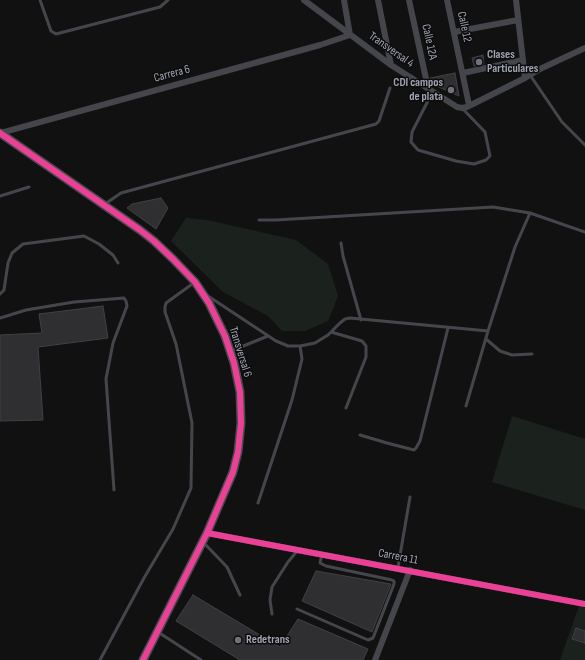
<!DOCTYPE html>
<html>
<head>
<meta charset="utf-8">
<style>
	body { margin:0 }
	canvas { display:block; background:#111112 }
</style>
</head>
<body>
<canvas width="585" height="660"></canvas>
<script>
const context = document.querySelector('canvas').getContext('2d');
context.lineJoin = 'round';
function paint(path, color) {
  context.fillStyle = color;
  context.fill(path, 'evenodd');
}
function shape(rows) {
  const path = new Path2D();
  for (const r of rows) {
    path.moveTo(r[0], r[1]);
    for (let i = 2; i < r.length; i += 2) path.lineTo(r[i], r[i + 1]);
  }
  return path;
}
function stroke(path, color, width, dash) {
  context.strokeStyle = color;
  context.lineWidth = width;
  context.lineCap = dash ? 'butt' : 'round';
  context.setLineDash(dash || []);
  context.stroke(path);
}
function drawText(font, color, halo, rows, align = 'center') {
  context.font = font + ' "Sofia Sans Condensed",sans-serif';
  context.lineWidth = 3;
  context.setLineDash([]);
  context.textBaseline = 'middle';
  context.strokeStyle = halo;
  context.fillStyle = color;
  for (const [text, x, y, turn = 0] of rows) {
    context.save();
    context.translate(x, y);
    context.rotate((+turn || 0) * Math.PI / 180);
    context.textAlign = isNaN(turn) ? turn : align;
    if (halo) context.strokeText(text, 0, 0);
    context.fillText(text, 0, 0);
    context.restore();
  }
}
paint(shape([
	[186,218,207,220,296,240,328,264,338,296,328,321,305,331,282,331,268,316,223,292,171,241],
	[512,416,585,439,585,510,492,482],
	[579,606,585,608,585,660,560,660]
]), '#1b221d');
const building = shape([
	[483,55,484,64,474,66,472,58,483,55],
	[455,73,459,96,432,84,430,78,455,73],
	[161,198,168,208,156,229,127,208,132,204,161,198],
	[103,306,108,338,38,347,43,420,0,421,0,335,42,333,39,314,103,306],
	[316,571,391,584,372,632,302,601,316,571],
	[193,595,280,647,298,619,368,649,363,660,240,660,176,621,193,595],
	[576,628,585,631,585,643,572,639,576,628]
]);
paint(building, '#2f2f31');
stroke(building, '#404146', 1);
stroke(shape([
	[40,0,51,31,56,34,160,7,168,0],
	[530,75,562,122,585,145],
	[433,91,412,132,411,142,418,150,456,161,474,164,486,160,490,156,485,132,462,108],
	[0,196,29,187],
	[105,204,121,193,376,124,379,121,390,88],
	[259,220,276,220,493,207,530,213,585,232],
	[341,243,343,256,361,320],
	[0,294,4,290,8,263,12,253,23,244,84,236,99,244,113,255,118,263],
	[208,296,276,341,288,346,300,346,315,343,328,335,340,323,345,319,350,318,488,331,515,247,530,213],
	[0,318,26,310,74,302,124,298,126,301,127,306,113,343,106,379,114,490],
	[331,332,362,341,366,346,366,357,346,408],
	[486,339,500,351,512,355,532,354],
	[231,351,268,336],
	[466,406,488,331],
	[360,435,387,443,414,450,416,448,420,441,448,328],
	[258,503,292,400,302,359,300,346],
	[203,542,227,567,240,595],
	[398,567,410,497],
	[297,609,368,640,373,638,394,584,394,581,392,580,326,566,320,563,322,554],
	[272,614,270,600,272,587,288,562,298,550],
	[158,632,201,660],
	[100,660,144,578,173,529,191,488,192,423,176,344,165,312,165,307,166,303,195,282]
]), '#45464b', 3);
stroke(shape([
	[304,0,391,65,457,107,462,108,467,107,525,78,540,69,585,48],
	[344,0,350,35],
	[378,0,391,65],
	[409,0,428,88],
	[447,0,469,105],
	[516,0,525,78],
	[454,32,518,20],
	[463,73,523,60],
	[0,133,320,45,350,35],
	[207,533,585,604],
	[375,660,410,570]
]), '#45464b', 6);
stroke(shape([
	[0,133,140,230,154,241,173,259,195,282,209,303,225,336,234,363,240,392,241,423,238,452,233,472,207,533,143,660]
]), '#494a4f', 9);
stroke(shape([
	[0,133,140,230,154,241,173,259,195,282,209,303,225,336,234,363,240,392,241,423,238,452,233,472,207,533,143,660],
	[207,533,585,604]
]), '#ea4096', 6);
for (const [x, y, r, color] of [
	[479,62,4,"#6f717b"],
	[451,90,4,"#6f717b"],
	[238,640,4,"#6f717b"]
]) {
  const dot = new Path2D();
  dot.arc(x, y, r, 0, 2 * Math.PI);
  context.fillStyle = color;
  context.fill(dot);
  stroke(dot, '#0c0c0d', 1.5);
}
drawText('12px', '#a1a4b4', '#0c0c0d', [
	["Calle 12",464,27,78],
	["Calle 12A",429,42,78],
	["Transversal 4",391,50,35],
	["Carrera 6",172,74,-15],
	["Transversal 6",240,352,73],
	["Carrera 11",398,557,11]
]);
drawText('bold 12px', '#a1a4b4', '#0c0c0d', [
	["Clases",487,55],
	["Particulares",487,69],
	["CDI campos",443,83,"right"],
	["de plata",443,97,"right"],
	["Redetrans",246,640]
], 'left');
</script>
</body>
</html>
